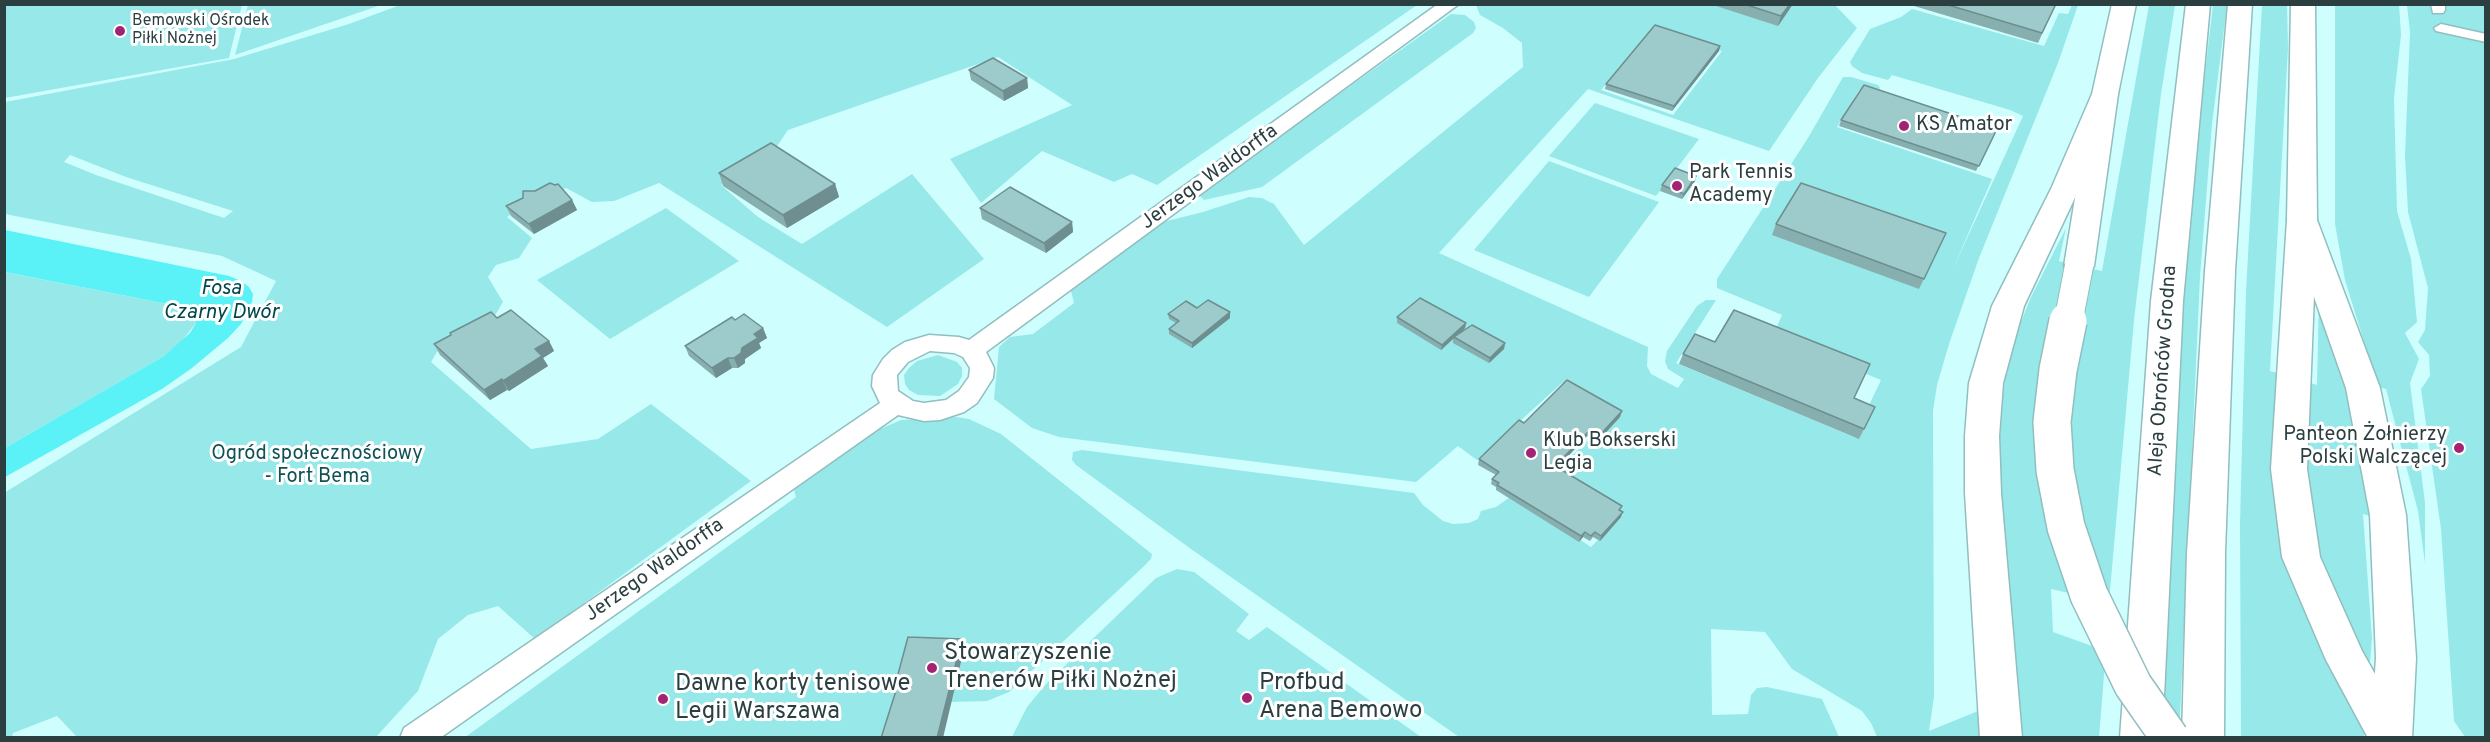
<!DOCTYPE html>
<html>
<head>
<meta charset="utf-8">
<style>
	body { margin:0 }
	#map { position:relative; width:2490px; height:742px; overflow:hidden; background:#cffeff; font-family:Overpass,sans-serif }
	canvas { display:block }
	.frame { position:absolute; inset:0; border:6px solid #2c3f40; pointer-events:none }
</style>
</head>
<body>
<div id="map">
<canvas width="2490" height="742"></canvas>
<div class="frame"></div>
</div>
<script>
const context = document.querySelector('canvas').getContext('2d');
context.lineJoin = 'round';
function paint(path, color) {
  context.fillStyle = color;
  context.fill(path, 'evenodd');
}
function shape(rows) {
  const path = new Path2D();
  for (const r of rows) {
    path.moveTo(r[0], r[1]);
    for (let i = 2; i < r.length; i += 2) path.lineTo(r[i], r[i + 1]);
  }
  return path;
}
function stroke(path, color, width, dash) {
  context.strokeStyle = color;
  context.lineWidth = width;
  context.lineCap = dash ? 'butt' : 'round';
  context.setLineDash(dash || []);
  context.stroke(path);
}
function drawText(font, color, halo, rows, align = 'center') {
  context.font = font + ' Overpass,sans-serif';
  context.lineWidth = 6;
  context.setLineDash([]);
  context.textBaseline = 'middle';
  context.strokeStyle = halo;
  context.fillStyle = color;
  for (const [text, x, y, turn = 0] of rows) {
    context.save();
    context.translate(x, y);
    context.rotate((+turn || 0) * Math.PI / 180);
    context.textAlign = isNaN(turn) ? turn : align;
    if (halo) context.strokeText(text, 0, 0);
    context.fillText(text, 0, 0);
    context.restore();
  }
}
paint(shape([
	[1834,4,1857,28,1818,78,1769,151,1588,89,1439,253,1648,347,1647,366,1651,374,1678,388,1684,379,1668,369,1665,361,1667,351,1697,306,1706,300,1716,300,1676,363,1854,437,1881,380,1773,336,1782,315,1717,288,1717,279,1808,138,1843,77,1851,77,1878,85,1880,88,1876,95,1859,90,1837,127,1992,179,1952,271,2023,116,2010,110,1892,75,1888,80,1862,73,1852,66,1850,62,1870,29,1901,17,1912,9,2044,46,2059,13,2068,14,2072,5,2078,5,2058,63,1979,258,1949,344,1937,385,1933,411,1934,697,1929,731,1978,711,1979,737,1877,737,1871,723,1862,711,1792,669,1765,632,1711,629,1712,715,1748,714,1751,695,1757,688,1767,687,1822,699,1839,737,1459,737,1191,549,1076,465,1072,460,1073,452,1082,450,1414,493,1423,505,1443,521,1453,524,1469,523,1478,519,1481,511,1496,507,1513,495,1591,547,1623,514,1556,471,1614,415,1562,383,1477,460,1458,446,1416,482,1059,437,1032,428,994,399,999,347,1010,337,1033,334,1074,303,1071,291,1163,222,1203,212,1249,197,1262,198,1274,204,1304,245,1523,67,1522,43,1503,28,1480,15,1476,5],
	[1654,28,1722,51,1673,115,1601,90],
	[2399,4,2401,35,2394,98,2397,211,2411,259,2417,322,2405,333,2419,359,2410,383,2425,503,2425,563,2418,511,2386,389,2378,387,2345,280,2335,224,2335,5],
	[4,5,5,4,242,5,229,58,5,98],
	[248,5,248,4,381,5,235,55],
	[400,5,1417,5,1157,185,1132,174,1114,182,1042,151,981,203,950,159,1072,105,998,57,788,130,773,152,721,185,758,217,802,244,912,174,984,259,887,327,659,183,614,201,592,202,566,188,527,203,507,217,532,238,519,258,496,265,488,277,503,302,494,317,440,347,431,362,531,449,598,439,651,404,751,481,535,639,498,606,468,615,438,639,418,691,376,737,77,737,57,716,13,733,12,737,5,737,4,493,241,347,276,281,222,256,5,214,5,102,234,59,349,24],
	[70,155,126,177,233,211,224,218,96,175,64,162],
	[2149,5,2175,5,2161,94,2134,320,2109,602,2051,589,2053,632,2106,651,2099,737,2017,738,1999,466,2000,418,2005,379,2015,337,2031,297,2066,228,2059,261,2102,271],
	[2213,5,2227,5,2212,124,2200,276,2179,737,2161,738,2172,459,2188,218],
	[2262,5,2287,5,2288,48,2270,371,2317,385,2319,294,2347,389,2370,516,2363,514,2372,638,2364,737,2241,738,2240,524,2246,291],
	[2407,5,2485,5,2485,737,2465,737,2454,721,2441,529,2421,389,2430,376,2429,355,2418,342,2425,330,2428,288,2408,212,2405,155,2410,32],
	[1451,14,1465,15,1474,22,1476,28,1473,33,1262,187,1204,200,1200,196,1202,192],
	[1595,103,1699,139,1656,196,1549,156],
	[1549,161,1659,202,1589,297,1474,250],
	[666,208,739,261,610,339,537,280],
	[4,272,183,307,196,314,196,323,181,342,164,356,5,448],
	[938,355,957,362,962,368,962,376,958,384,940,396,918,395,909,390,905,384,904,375,909,368,917,361],
	[956,417,969,419,1001,434,1152,554,1151,559,1141,569,1009,692,987,701,950,702,886,737,464,738,796,497,794,490,873,432,901,420],
	[1177,569,1194,572,1249,614,1236,631,1249,640,1267,627,1421,737,1012,737,1027,707,1046,684,1156,578]
]), '#97e8e9');
paint(shape([
	[5,230,229,276,241,281,249,287,253,294,252,302,241,324,228,338,192,368,162,389,5,477,5,448,164,356,190,333,196,323,196,315,183,307,5,272]
]), '#5af2f6');
const pedestrian = shape([
	[2431,4,2445,4,2445,10,2443,13,2433,13,2431,4],
	[2441,24,2486,34,2486,42,2436,31,2434,28,2441,24]
]);
const minor = shape([
	[1438,4,1459,4,986,352,994,368,993,378,977,403,964,412,940,420,924,421,898,415,440,738,400,738,404,728,880,403,872,386,873,375,883,359,892,350,905,342,929,335,959,337,969,340,1438,4],
	[930,351,954,353,963,357,970,368,969,377,959,391,946,400,924,403,913,401,898,391,897,375,908,362,930,351]
]);
const primary = shape([
	[2112,4,2136,4,2118,94,2094,266,2090,273,2079,276,2068,273,2064,266,2092,94,2112,4],
	[2291,4,2315,4,2317,220,2307,469,2320,557,2362,651,2411,738,2368,738,2326,660,2282,557,2271,469,2287,220,2291,4]
]);
const motorway = shape([
	[2186,4,2210,4,2183,301,2162,738,2120,738,2151,301,2186,4],
	[2228,4,2252,4,2235,271,2225,553,2224,738,2182,738,2187,553,2205,271,2228,4],
	[2105,86,2114,88,2118,94,2079,189,2024,306,2003,383,1999,436,2001,493,2022,738,1980,738,1965,493,1965,436,1969,383,1992,306,2051,189,2092,94,2096,88,2105,86],
	[2302,211,2312,213,2317,220,2380,388,2406,515,2416,658,2412,738,2370,738,2376,658,2370,515,2346,388,2287,220,2292,213,2302,211]
]);
stroke(pedestrian, '#91bebf', 3);
stroke(minor, '#91bebf', 3);
stroke(primary, '#91bebf', 3);
stroke(motorway, '#91bebf', 3);
paint(pedestrian, '#fff');
paint(minor, '#fff');
paint(primary, '#fff');
paint(motorway, '#fff');
const primaryBridgeFar1 = shape([
	[2068,323,2079,266]
]);
const primaryBridge = shape([
	[2068,321,2058,370,2052,422,2055,470,2066,527,2089,595,2133,685,2170,738]
]);
stroke(primaryBridgeFar1, '#91bebf', 30, []);
stroke(primaryBridge, '#91bebf', 40, []);
stroke(primaryBridgeFar1, '#fff', 28);
stroke(primaryBridge, '#fff', 37);
paint(shape([
	[1710,4,1793,4,1778,26],
	[1915,4,2056,4,2038,43,1914,6],
	[1720,46,1719,51,1672,111,1605,89,1606,84],
	[969,70,1027,78,1028,88,1004,101,971,80],
	[1841,120,1997,129,1976,171,1839,126],
	[719,173,835,184,839,197,787,228,723,186],
	[1696,176,1695,181,1682,199,1660,191,1662,185],
	[572,200,577,210,534,234,511,216,506,206],
	[980,208,1072,222,1073,232,1046,253,982,219],
	[1776,224,1946,233,1919,289,1772,235],
	[1197,308,1230,312,1230,318,1192,348,1169,334,1169,329,1176,323,1169,319,1168,314],
	[1397,317,1466,323,1465,328,1461,333,1505,343,1504,349,1489,363,1453,343,1453,339,1441,350,1397,323],
	[497,318,549,341,554,351,543,358,548,366,509,391,507,390,490,400,440,355,434,344],
	[763,328,767,338,759,343,761,348,745,359,745,363,738,368,732,368,716,378,689,356,685,346],
	[1683,354,1854,398,1875,407,1859,439,1679,364],
	[1620,417,1597,442,1587,436,1558,467,1621,511,1621,517,1600,541,1593,537,1590,541,1583,537,1579,542,1496,490,1496,487,1491,484,1492,479,1496,475,1478,465,1479,459]
]), '#87afaf');
paint(shape([
	[1790,4,1793,4,1778,26,1781,16],
	[1720,46,1719,51,1672,111,1674,106],
	[1027,78,1028,88,1004,101,1003,91],
	[1696,176,1695,181,1682,199,1684,194],
	[835,184,839,197,787,228,783,215],
	[572,200,577,210,534,234,529,224],
	[1072,222,1073,232,1046,253,1044,243],
	[1230,312,1230,318,1192,348,1192,343],
	[1466,323,1465,328,1455,338,1454,337,1453,339,1441,350,1442,345],
	[763,328,767,338,759,343,761,348,745,359,745,363,738,368,734,358,754,334],
	[549,341,554,351,543,358,548,366,509,391,503,381,535,349],
	[1505,343,1504,349,1489,363,1490,358],
	[728,358,732,368,716,378,712,368],
	[502,379,507,390,490,400,484,390],
	[1622,411,1620,417,1597,442,1598,437],
	[1589,431,1587,436,1554,471,1555,466],
	[1623,512,1621,517,1600,541,1601,536],
	[1585,532,1583,537,1579,542,1581,536],
	[962,639,964,649,943,738,937,738]
]), '#6e8e8f');
const building = shape([
	[1744,4,1790,4,1781,16,1744,4],
	[1945,4,2056,4,2042,33,1945,4],
	[1655,25,1720,46,1674,106,1606,84,1655,25],
	[993,58,1027,78,1003,91,969,70,993,58],
	[1864,85,1997,129,1979,166,1841,120,1864,85],
	[771,143,835,184,783,215,719,173,771,143],
	[1675,168,1696,176,1684,194,1662,185,1675,168],
	[550,183,555,185,558,184,572,200,529,224,506,206,523,198,523,191,535,191,550,183],
	[1801,183,1946,233,1924,279,1776,224,1801,183],
	[1010,187,1072,222,1044,243,980,208,1010,187],
	[1420,298,1466,323,1442,345,1397,317,1420,298],
	[1208,300,1230,312,1192,343,1169,329,1179,321,1168,314,1186,301,1197,308,1208,300],
	[511,310,549,341,535,349,542,356,503,381,502,379,484,390,434,344,451,335,450,333,491,312,497,318,511,310],
	[1734,310,1870,364,1854,398,1875,407,1864,429,1683,354,1695,334,1715,342,1734,310],
	[744,314,763,328,754,334,758,338,742,348,741,353,734,358,728,358,712,368,685,346,732,317,735,320,744,314],
	[1472,325,1505,343,1490,358,1454,337,1472,325],
	[1567,380,1622,411,1598,437,1589,431,1555,466,1622,506,1619,510,1623,512,1601,536,1595,532,1591,536,1585,532,1581,536,1497,485,1499,483,1492,479,1499,472,1479,459,1519,420,1524,423,1567,380],
	[908,637,962,639,937,738,881,738,900,678,897,678,908,637]
]);
paint(building, '#9dcbcc');
stroke(building, '#6e8e8f', 1.5);
for (const [x, y, r, color] of [
	[120,31,6,"#a42474"],
	[1904,126,6,"#a42474"],
	[1677,186,6,"#a42474"],
	[2459,448,6,"#a42474"],
	[1531,453,6,"#a42474"],
	[932,668,6,"#a42474"],
	[1247,698,6,"#a42474"],
	[663,699,6,"#a42474"]
]) {
  const dot = new Path2D();
  dot.arc(x, y, r, 0, 2 * Math.PI);
  context.fillStyle = color;
  context.fill(dot);
  stroke(dot, '#fff', 2);
}
drawText('16px', '#2c3f40', '#fff', [
	["Bemowski Ośrodek",132,22],
	["Piłki Nożnej",132,40]
], 'left');
drawText('20px', '#2c3f40', '#fff', [
	["KS Amator",1916,126],
	["Park Tennis",1689,174],
	["Academy",1689,197],
	["Panteon Żołnierzy",2447,436,"right"],
	["Polski Walczącej",2447,459,"right"],
	["Klub Bokserski",1543,442],
	["Legia",1543,465]
], 'left');
drawText('20px', '#2c3f40', '#fff', [
	["Jerzego Waldorffa",1210,178,-36],
	["Aleja Obrońców Grodna",2164,371,-86],
	["Jerzego Waldorffa",655,571,-35]
]);
drawText('20px', '#105254', '#fff', [
	["Ogród społecznościowy",317,455],
	["- Fort Bema",317,478]
]);
drawText('italic 21px', '#00484a', '#fff', [
	["Fosa",221,290],
	["Czarny Dwór",221,314]
]);
drawText('24px', '#2c3f40', '#fff', [
	["Stowarzyszenie",944,654],
	["Trenerów Piłki Nożnej",944,682],
	["Profbud",1259,684],
	["Arena Bemowo",1259,712],
	["Dawne korty tenisowe",675,685],
	["Legii Warszawa",675,713]
], 'left');
</script>
</body>
</html>
